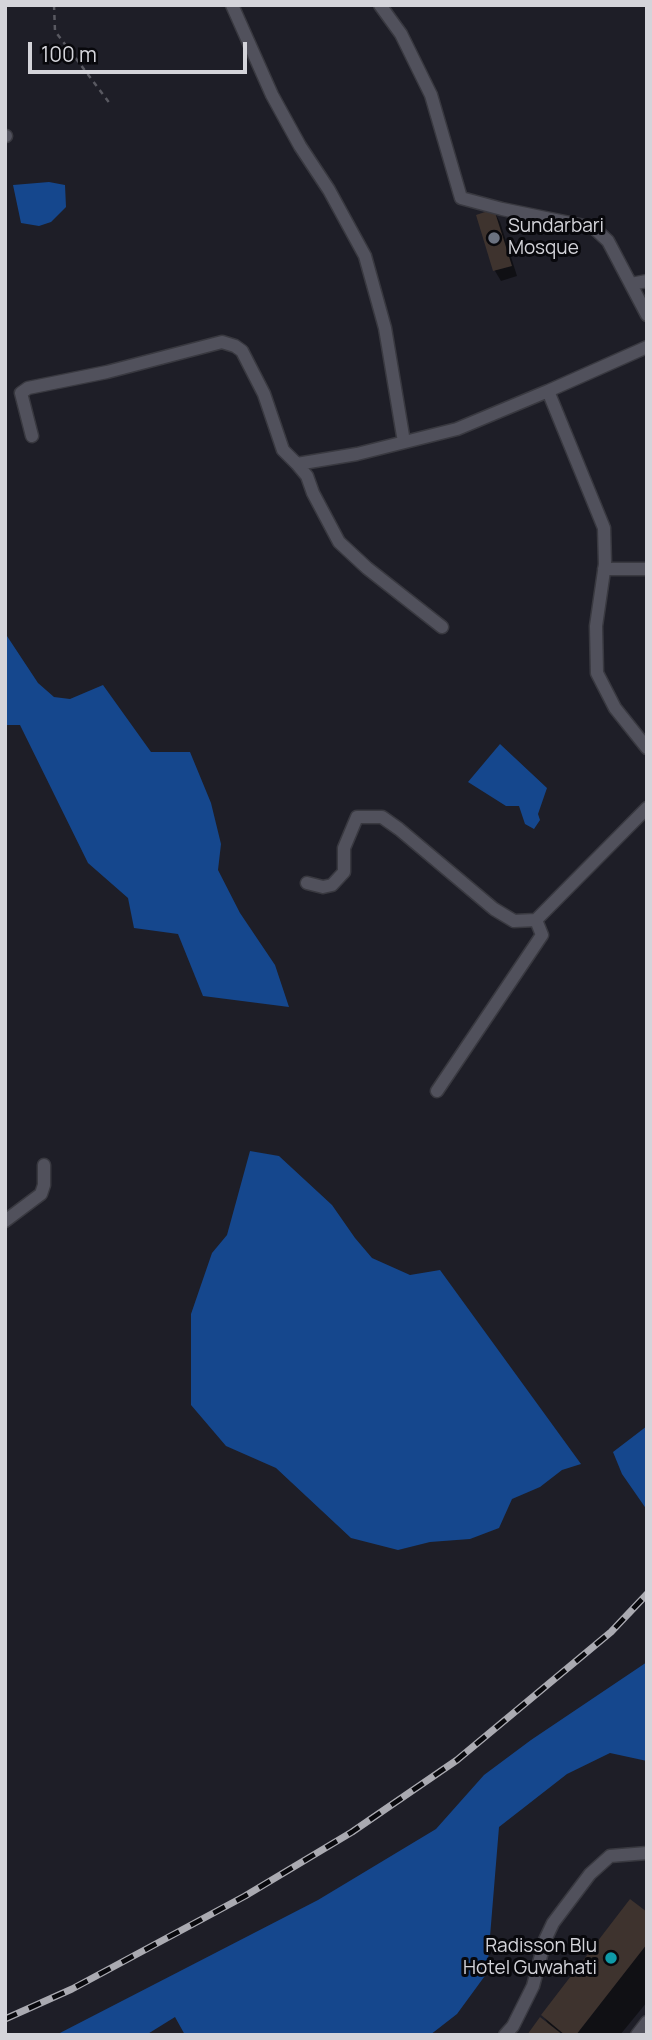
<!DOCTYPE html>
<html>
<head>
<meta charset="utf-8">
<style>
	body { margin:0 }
	#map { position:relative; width:652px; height:2040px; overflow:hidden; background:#1e1e27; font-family:Manrope,sans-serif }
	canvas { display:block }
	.frame { position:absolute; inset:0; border:7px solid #d4d4da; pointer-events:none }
	.scale { position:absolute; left:28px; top:42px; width:219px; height:32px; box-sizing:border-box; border:4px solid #d4d4da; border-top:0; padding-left:9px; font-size:21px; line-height:24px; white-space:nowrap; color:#d4d4da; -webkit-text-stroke:5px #08080c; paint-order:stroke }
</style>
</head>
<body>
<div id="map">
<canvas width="652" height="2040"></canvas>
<div class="frame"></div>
<div class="scale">100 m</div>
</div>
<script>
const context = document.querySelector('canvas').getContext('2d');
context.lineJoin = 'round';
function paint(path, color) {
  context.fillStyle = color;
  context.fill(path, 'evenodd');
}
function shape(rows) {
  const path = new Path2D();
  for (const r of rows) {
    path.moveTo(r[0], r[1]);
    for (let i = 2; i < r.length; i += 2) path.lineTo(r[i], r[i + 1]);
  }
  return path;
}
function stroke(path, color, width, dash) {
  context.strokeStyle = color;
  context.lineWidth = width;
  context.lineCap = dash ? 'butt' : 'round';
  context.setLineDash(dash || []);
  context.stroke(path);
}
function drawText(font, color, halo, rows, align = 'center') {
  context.font = font + ' Manrope,sans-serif';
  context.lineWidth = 6;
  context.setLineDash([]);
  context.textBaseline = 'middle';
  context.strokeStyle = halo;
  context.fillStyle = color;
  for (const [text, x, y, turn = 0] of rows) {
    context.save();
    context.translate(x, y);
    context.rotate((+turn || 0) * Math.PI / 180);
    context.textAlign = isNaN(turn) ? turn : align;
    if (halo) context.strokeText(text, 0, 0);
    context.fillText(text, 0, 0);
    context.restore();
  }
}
paint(shape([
	[49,182,65,185,66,207,51,222,39,226,21,223,13,185],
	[5,633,38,683,54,697,70,699,103,685,151,752,190,752,211,803,221,844,218,870,240,913,275,965,289,1007,203,996,178,934,134,928,128,898,88,863,20,725,5,725],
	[500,744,547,788,538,814,540,820,534,829,525,824,519,806,506,806,468,782],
	[250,1151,279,1156,332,1205,355,1238,372,1258,410,1275,440,1270,581,1464,562,1470,540,1487,512,1499,499,1528,470,1539,430,1542,398,1550,351,1538,276,1468,226,1446,191,1405,191,1314,212,1253,227,1235],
	[647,1426,647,1510,622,1474,613,1452],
	[647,1662,647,1761,610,1753,567,1774,499,1827,487,1973,457,2014,430,2035,185,2035,175,2017,146,2035,56,2035,318,1900,436,1829,484,1775,531,1740]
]), '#15478d');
paint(shape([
	[494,211,500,222,517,276,501,281,495,271,478,216],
	[647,1914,647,2002,620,2035,529,2035,550,2027,543,2015]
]), '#0007');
paint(shape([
	[494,209,512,266,493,271,476,215],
	[630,1899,647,1912,647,1944,576,2035,565,2035,541,2015],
	[540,2017,563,2035,527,2035]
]), '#3e332e');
const minor = shape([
	[232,5,272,95,300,146,329,190,365,256,385,328,404,442],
	[380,5,401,34,431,95,461,198,502,209,594,228,608,241,647,315],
	[5,136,6,136],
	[631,284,647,281],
	[647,347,548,391,604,528,605,564,596,626,597,673,615,708,647,748],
	[32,436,21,393,28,388,107,372,222,342,235,346,242,351,264,394,283,450,297,464,357,454,457,429,548,391],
	[297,464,307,476,313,493,339,542,367,568,442,627],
	[604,569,647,569],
	[307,883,323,887,332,885,344,872,344,848,357,817,382,817,399,829,494,909,514,921,536,920,647,808],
	[437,1091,542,935,536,920],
	[5,1221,41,1194,44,1185,44,1165],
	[505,2035,513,2026,533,1986,545,1940,553,1923,590,1874,610,1856,647,1853],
	[637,2035,647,2022]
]);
stroke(minor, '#393940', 15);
stroke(shape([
	[54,5,55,31,111,105]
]), '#595961', 2.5, [5, 5]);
stroke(minor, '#51515c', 12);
const rail = shape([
	[5,2019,72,1989,245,1896,352,1832,457,1760,611,1632,647,1594]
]);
stroke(rail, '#aaaab1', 7);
stroke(rail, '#08080c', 4.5, [13]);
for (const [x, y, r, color] of [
	[494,238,7,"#6b7280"],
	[611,1958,7,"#0f9aa8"]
]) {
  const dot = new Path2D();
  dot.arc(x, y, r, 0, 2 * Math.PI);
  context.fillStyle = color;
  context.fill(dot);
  stroke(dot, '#08080c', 2.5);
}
drawText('19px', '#d4d4da', '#08080c', [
	["Sundarbari",508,227],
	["Mosque",508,249],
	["Radisson Blu",597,1947,"right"],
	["Hotel Guwahati",597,1969,"right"]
], 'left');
</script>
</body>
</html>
